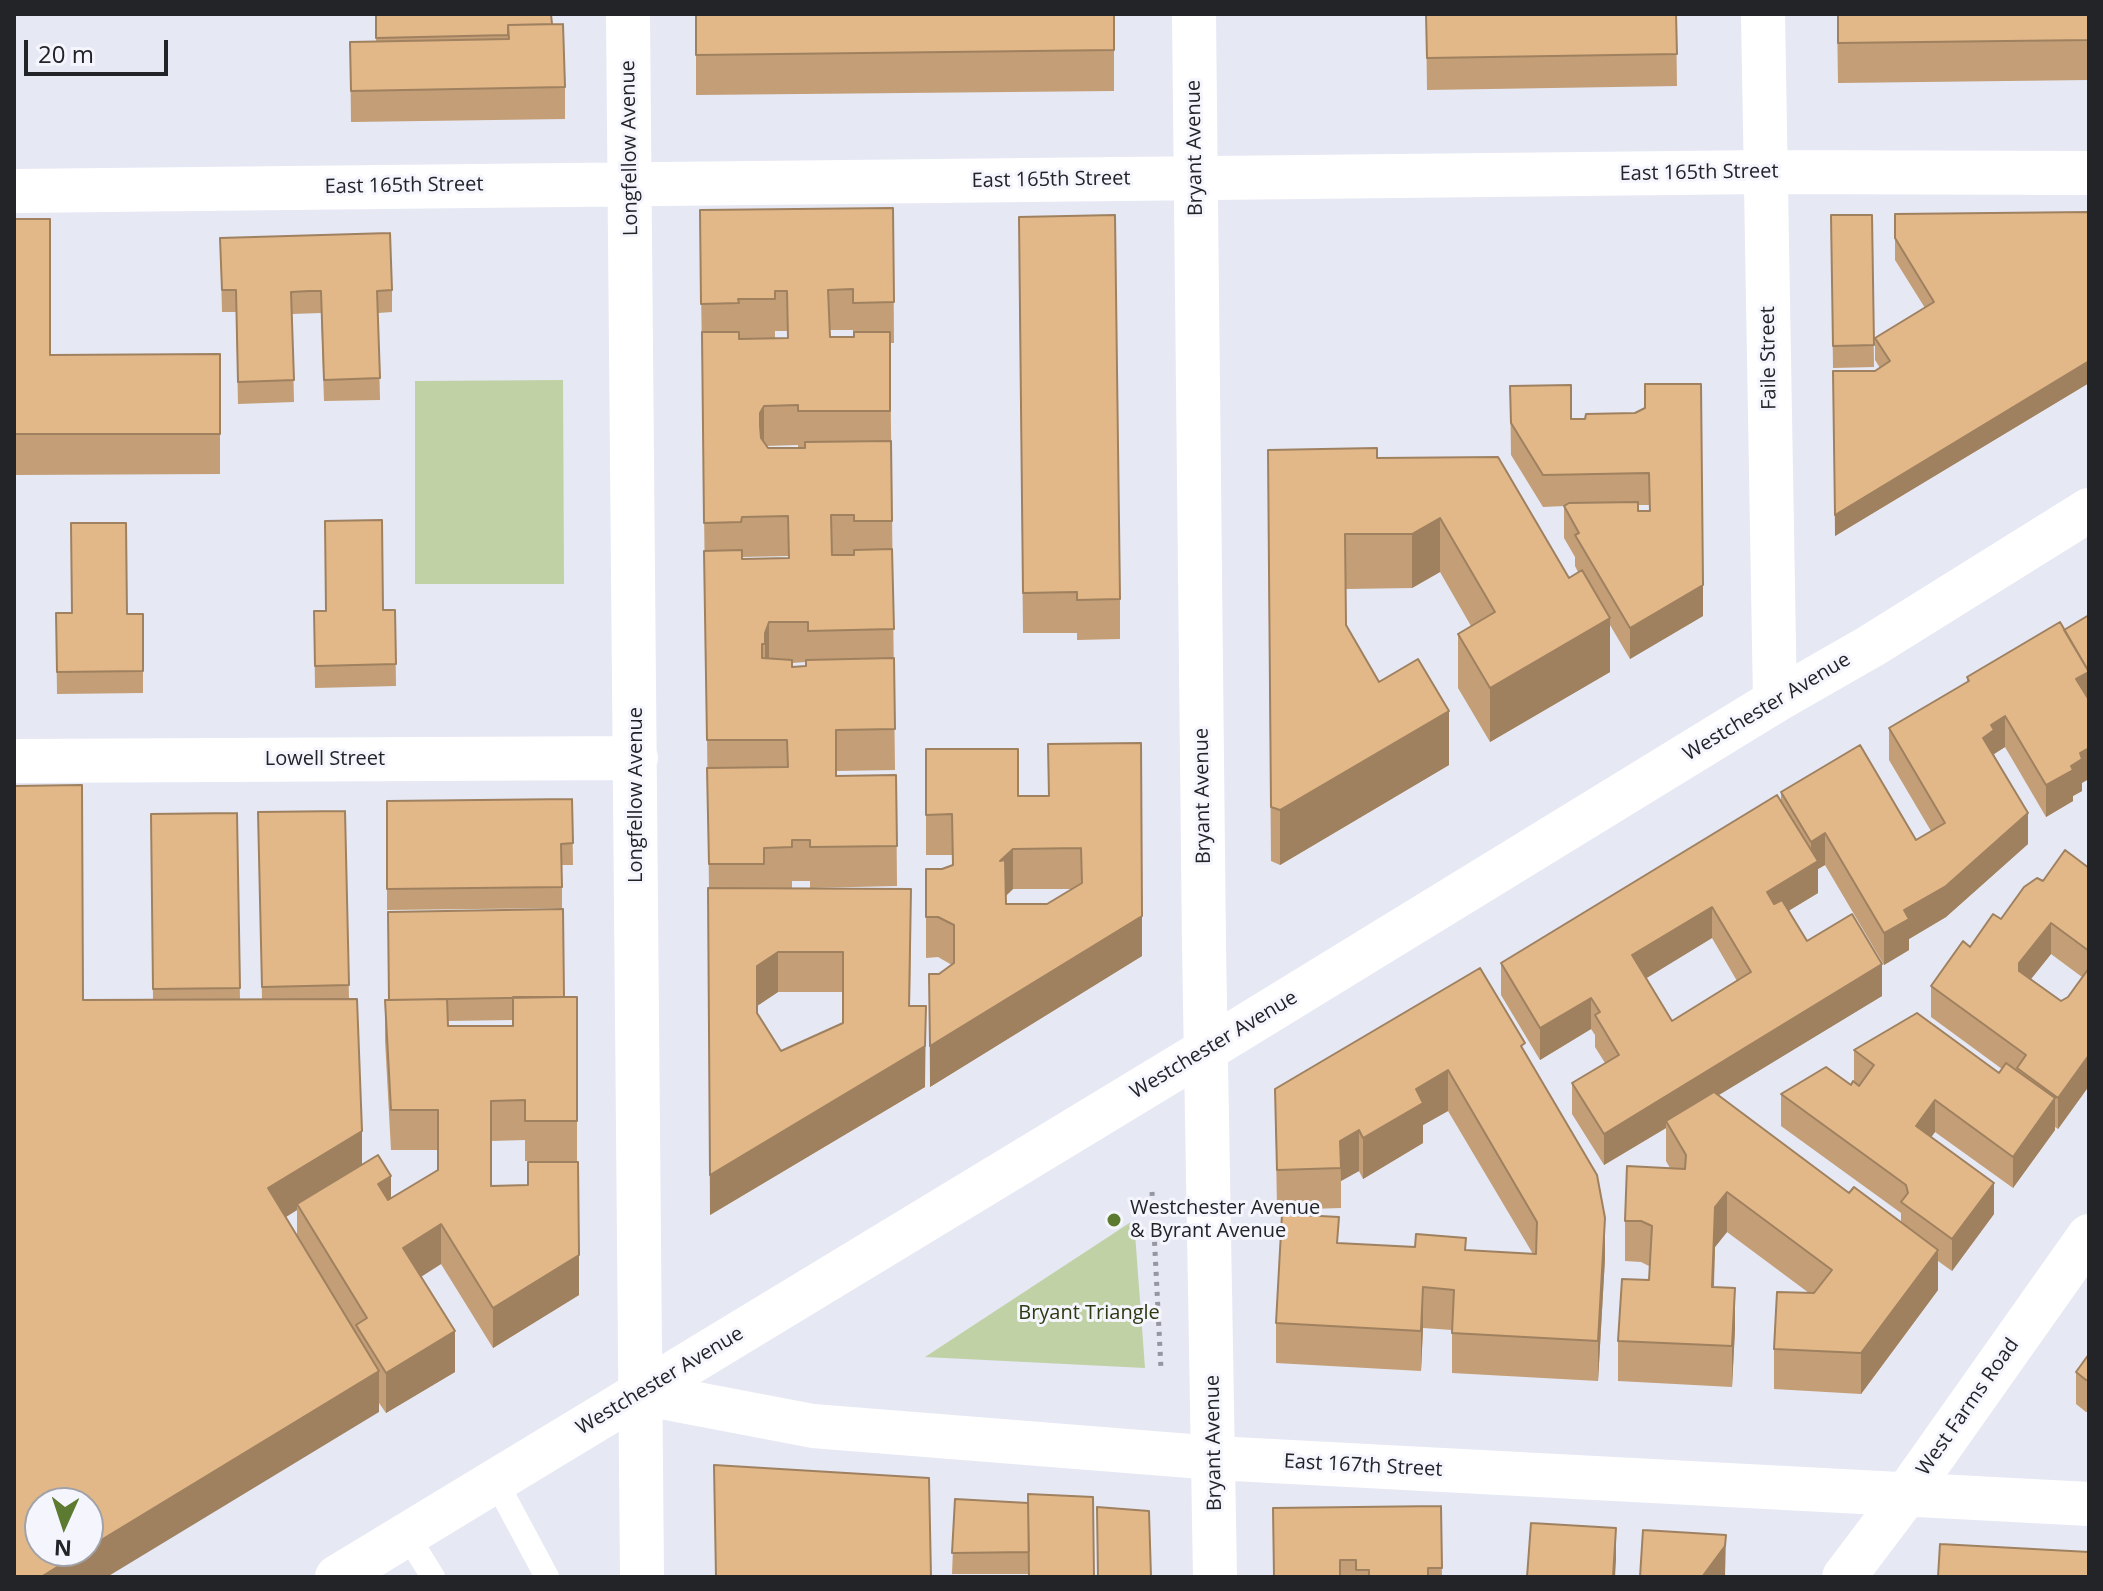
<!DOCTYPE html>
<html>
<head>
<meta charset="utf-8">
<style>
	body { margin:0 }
	#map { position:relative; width:2103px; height:1591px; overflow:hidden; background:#e6e8f4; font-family:"Open Sans",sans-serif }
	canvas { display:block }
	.frame { position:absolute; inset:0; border:16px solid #232428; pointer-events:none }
	.north { position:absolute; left:24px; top:1487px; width:80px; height:80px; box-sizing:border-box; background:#f5f6fd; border:2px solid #a1a2a8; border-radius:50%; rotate:183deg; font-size:22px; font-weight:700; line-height:32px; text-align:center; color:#232428 }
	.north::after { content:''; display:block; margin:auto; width:28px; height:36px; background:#5d7b30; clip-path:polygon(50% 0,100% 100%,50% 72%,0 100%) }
	.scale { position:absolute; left:24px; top:40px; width:144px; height:36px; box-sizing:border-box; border:4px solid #232428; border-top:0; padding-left:10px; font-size:24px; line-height:28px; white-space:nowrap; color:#232428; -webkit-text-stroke:6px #f5f6fd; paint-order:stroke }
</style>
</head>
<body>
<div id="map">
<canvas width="2103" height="1591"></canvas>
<div class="frame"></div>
<div class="north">N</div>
<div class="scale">20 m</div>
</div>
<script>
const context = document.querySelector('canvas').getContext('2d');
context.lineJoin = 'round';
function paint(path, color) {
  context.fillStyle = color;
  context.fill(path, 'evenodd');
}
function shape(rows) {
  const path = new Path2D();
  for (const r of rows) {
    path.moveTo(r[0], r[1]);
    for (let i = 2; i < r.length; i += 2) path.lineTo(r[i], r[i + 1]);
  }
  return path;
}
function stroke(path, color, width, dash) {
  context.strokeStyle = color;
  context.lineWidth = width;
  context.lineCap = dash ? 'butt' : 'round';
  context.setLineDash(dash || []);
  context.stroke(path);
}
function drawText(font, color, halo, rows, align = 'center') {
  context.font = font + ' "Open Sans",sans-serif';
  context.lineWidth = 6;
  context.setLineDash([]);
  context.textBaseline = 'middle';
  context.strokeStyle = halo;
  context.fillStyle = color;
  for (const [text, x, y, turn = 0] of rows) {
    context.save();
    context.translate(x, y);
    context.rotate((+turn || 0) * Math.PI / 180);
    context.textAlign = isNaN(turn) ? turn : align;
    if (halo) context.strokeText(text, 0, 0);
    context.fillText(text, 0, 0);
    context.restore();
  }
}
paint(shape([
	[563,380,564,584,415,584,415,381],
	[1134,1220,1145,1368,925,1357]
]), '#c1d1a6');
stroke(shape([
	[1152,1192,1161,1369]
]), '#95969f', 5, [4, 6]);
stroke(shape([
	[495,1480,547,1577],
	[407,1535,433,1577]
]), '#fff', 24);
stroke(shape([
	[628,14,642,1577],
	[1194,14,1204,946,1215,1577],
	[1763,14,1775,701],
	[14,191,1766,172,2089,173],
	[14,761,636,758]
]), '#fff', 44);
stroke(shape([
	[640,1393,813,1426,1215,1458,2089,1504],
	[1844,1577,1906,1495,2089,1236]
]), '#fff', 44);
stroke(shape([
	[337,1577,1206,1050,1775,701,1871,646,2089,510]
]), '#fff', 44);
paint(shape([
	[376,14,552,24,565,87,565,119,351,122,350,42,376,42],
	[696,14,1114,14,1114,91,696,95],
	[1426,14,1676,14,1677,86,1427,90],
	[1837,14,2089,14,2089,80,1838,83],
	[893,208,894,343,890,343,895,770,836,771,836,776,896,775,897,886,810,888,810,881,792,881,792,888,778,888,911,930,910,1006,925,1087,710,1215,708,928,709,888,700,210],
	[829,330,853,330,853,337,830,337],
	[775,331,787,331,787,338,775,339],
	[798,445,798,448,768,448,766,446],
	[788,556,788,558,742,559,742,557],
	[806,662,806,666,792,667,792,663],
	[778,992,843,992,843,1023,781,1051,757,1013,757,1006],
	[2089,212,2089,383,1835,536,1833,371,1875,371,1880,368,1875,360,1875,338,1925,308,1895,260,1895,214],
	[1831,215,1872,215,1874,367,1833,368],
	[14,219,50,355,220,354,220,474,14,475],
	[220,238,392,290,392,312,378,313,380,400,324,401,321,313,292,314,294,402,238,404,236,312,222,312],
	[1019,257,1120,599,1120,639,1077,640,1077,633,1023,633],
	[1510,386,1571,419,1585,419,1635,413,1703,616,1630,659,1610,625,1610,672,1490,742,1458,688,1458,634,1471,626,1440,572,1412,588,1346,589,1346,625,1379,682,1449,765,1280,865,1271,861,1268,504,1377,458,1569,578,1578,572,1575,566,1575,557,1564,538,1564,506,1543,507,1511,455],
	[1638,505,1649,505,1649,511,1638,511],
	[395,610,396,686,315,688,314,611],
	[56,613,143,614,143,693,57,694],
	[1967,677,2082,783,2082,791,2073,796,2073,801,2046,817,2005,747,1994,754,2028,844,1946,917,1909,939,1909,950,1884,965,1825,865,1818,869,1818,893,1788,911,1807,941,1882,996,1718,1095,1849,1193,1901,1222,1901,1213,1781,1126,1781,1094,1851,1085,1854,1082,1854,1050,1999,1073,2002,1069,1931,1017,1931,986,1970,947,2043,881,2089,868,2089,1086,2058,1129,2055,1127,2055,1130,2013,1188,1935,1132,1931,1137,1994,1214,1952,1271,1938,1261,1938,1290,1861,1394,1774,1389,1774,1349,1809,1293,1727,1232,1715,1247,1714,1287,1735,1329,1732,1387,1618,1381,1618,1341,1649,1280,1649,1266,1641,1262,1625,1261,1625,1221,1670,1168,1666,1161,1666,1128,1604,1165,1572,1114,1572,1083,1605,1063,1595,1047,1595,1035,1591,1029,1540,1060,1501,995,1501,963,1781,800,1781,792,1916,840,1931,831,1889,760,1889,728,1967,682],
	[1712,938,1737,981,1672,1021,1646,978],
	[2051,954,2082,977,2068,997,2061,1001,2031,979],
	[1048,744,1142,956,930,1087,929,974,939,974,952,965,938,957,926,958,926,869,942,869,952,865,952,855,926,855,926,749,1018,796,1048,796],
	[1013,889,1072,889,1047,904,1006,904,1006,896],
	[572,799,573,865,562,865,562,908,387,910,387,801],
	[2089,810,2089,852,2088,851],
	[345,811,349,999,362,1165,391,1199,438,1170,438,1150,391,1150,385,1040,385,1000,577,997,577,1162,525,1161,525,1140,491,1141,491,1186,579,1295,493,1348,441,1264,421,1277,455,1372,386,1413,379,1403,379,1412,83,1000,153,1000,151,814,237,813,240,1000,262,999,258,812],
	[513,1020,513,1026,448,1026,447,1021],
	[297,1210,297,1236,286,1217],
	[1525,1053,1605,1258,1598,1381,1452,1373,1452,1330,1423,1328,1421,1371,1276,1363,1276,1323,1339,1243,1533,1254,1448,1111,1423,1125,1423,1143,1363,1179,1359,1171,1341,1181,1341,1208,1277,1210,1275,1089],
	[2089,1354,2089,1412,2086,1412,2076,1404,2076,1372],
	[955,1499,1094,1577,1029,1574,952,1574],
	[1441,1506,1442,1577,1274,1577]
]), '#c39e76');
paint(shape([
	[2089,361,2089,383,1835,536,1835,515],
	[764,406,764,446,760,454,760,413],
	[1440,518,1440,572,1412,588,1412,534],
	[1703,585,1703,616,1630,659,1630,628],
	[1610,618,1610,672,1490,742,1490,688],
	[769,622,769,663,765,673,765,633],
	[2089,672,2089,703,2076,679],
	[1449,711,1449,765,1280,865,1280,810],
	[2005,716,2005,747,1994,754,1994,762,1983,738,1991,725],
	[2089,748,2089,779,2082,783,2082,791,2073,796,2073,801,2046,817,2046,785,2071,766,2080,753],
	[2028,813,2028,844,1946,917,1909,939,1909,950,1884,965,1884,933,1904,910],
	[1825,833,1825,865,1818,869,1818,893,1767,924,1767,892,1811,866,1811,842],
	[1013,849,1013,889,1000,901,1000,861],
	[1712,907,1712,938,1632,987,1632,955],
	[1142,916,1142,956,930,1087,930,1046],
	[2051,923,2051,954,2019,994,2019,963],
	[778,952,778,992,757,1006,757,966],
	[1882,964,1882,996,1668,1126,1666,1121,1666,1128,1604,1165,1604,1134],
	[1591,998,1591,1029,1540,1060,1540,1028],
	[926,1006,925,1087,710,1215,710,1175],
	[2089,1055,2089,1086,2058,1129,2058,1098],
	[1448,1070,1448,1111,1423,1125,1423,1143,1363,1179,1363,1138,1416,1089],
	[2055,1098,2055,1130,2013,1188,2013,1157],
	[1935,1100,1935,1132,1916,1158,1916,1126],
	[1359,1130,1359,1171,1341,1181,1340,1141],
	[362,1131,362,1171,297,1204,297,1210,268,1228,268,1188],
	[391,1176,391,1216,378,1184],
	[1994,1183,1994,1214,1952,1271,1952,1239],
	[1727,1192,1727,1232,1715,1247,1712,1328,1712,1287,1715,1207],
	[1605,1218,1605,1258,1598,1381,1598,1341],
	[441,1224,441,1264,403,1288,403,1248],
	[1938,1250,1938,1290,1861,1394,1861,1353],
	[579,1255,579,1295,493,1348,493,1308],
	[1423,1287,1423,1328,1421,1371,1421,1331],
	[1735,1288,1735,1329,1732,1387,1732,1346],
	[455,1331,455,1372,386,1413,386,1373],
	[379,1371,379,1412,107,1577,41,1577,83,1551,88,1551,88,1548],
	[1616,1528,1616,1560,1615,1577,1613,1577],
	[1726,1535,1725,1577,1702,1577]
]), '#9f8160');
const building = shape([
	[376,14,551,14,552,24,508,25,508,35,376,38,376,14],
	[696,14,1114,14,1114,50,696,55,696,14],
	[1426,14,1676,14,1677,54,1427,58,1426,14],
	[1838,14,2089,14,2089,40,1838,43,1838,14],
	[563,24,565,87,351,91,350,42,509,39,508,25,563,24],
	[893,208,894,302,853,303,853,289,828,290,830,337,854,337,854,332,890,332,890,411,798,411,798,405,764,406,760,413,760,426,761,438,768,448,805,448,805,442,891,441,892,521,854,521,854,515,831,515,832,555,854,555,854,550,892,549,894,629,808,631,808,622,769,622,765,633,765,644,762,644,762,658,792,660,792,667,806,666,806,660,894,658,895,729,836,730,836,776,896,775,897,846,810,847,810,840,792,840,792,847,764,848,764,864,709,864,707,768,788,767,787,740,707,740,704,551,742,550,742,559,789,558,788,516,742,517,741,522,704,523,702,332,739,332,739,339,788,338,787,291,775,291,775,299,738,299,739,303,701,304,700,210,893,208],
	[2089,212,2089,361,1835,515,1833,371,1875,371,1890,361,1875,338,1934,302,1895,238,1895,214,2089,212],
	[1115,215,1120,599,1077,600,1077,592,1023,593,1019,217,1115,215],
	[1831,215,1872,215,1874,345,1833,346,1831,215],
	[14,219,50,219,50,355,220,354,220,434,14,434,14,219],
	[390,233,392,290,377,291,380,378,324,380,321,291,309,291,291,292,294,380,238,382,236,290,222,290,220,238,390,233],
	[1645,384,1701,384,1703,585,1630,628,1575,535,1579,533,1564,506,1569,503,1638,502,1638,511,1650,511,1649,473,1543,475,1511,423,1510,386,1571,385,1571,419,1585,419,1586,414,1635,413,1645,408,1645,384],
	[1377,448,1377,458,1498,457,1569,578,1582,570,1610,618,1490,688,1458,634,1495,612,1440,518,1412,534,1345,534,1346,625,1379,682,1418,659,1449,711,1280,810,1271,807,1268,450,1377,448],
	[382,520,383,610,395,610,396,664,315,666,314,611,326,611,325,521,382,520],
	[71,523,126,523,127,614,143,614,143,671,57,672,56,613,72,613,71,523],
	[2089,615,2089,678,2089,672,2064,630,2089,615],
	[2060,622,2089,672,2076,679,2089,700,2089,748,2080,753,2082,759,2071,766,2073,770,2046,785,2005,716,1991,725,1994,730,1983,738,2028,813,1946,886,1904,910,1909,919,1884,933,1825,833,1811,842,1781,792,1860,745,1916,840,1945,823,1889,728,1969,681,1967,677,2060,622],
	[1141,743,1142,916,930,1046,929,974,939,974,954,963,954,925,938,917,926,917,926,869,942,869,953,865,952,814,926,815,926,749,1018,749,1018,796,1049,796,1048,744,1141,743],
	[1081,848,1082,883,1047,904,1006,904,1005,860,1000,861,1013,849,1081,848],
	[82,785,83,1000,357,999,362,1131,268,1188,379,1371,88,1548,88,1503,40,1503,40,1551,83,1551,41,1577,14,1577,14,786,82,785],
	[1777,795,1818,861,1767,892,1774,904,1782,900,1807,941,1852,914,1882,964,1604,1134,1572,1083,1619,1055,1595,1015,1600,1012,1591,998,1540,1028,1501,963,1777,795],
	[1712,907,1751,972,1672,1021,1632,955,1712,907],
	[572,799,573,843,561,844,562,887,387,889,387,801,572,799],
	[345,811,349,985,262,987,258,812,345,811],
	[237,813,240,988,153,989,151,814,237,813],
	[2065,850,2089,868,2089,951,2051,923,2019,963,2019,971,2061,1001,2068,997,2089,968,2089,1055,2058,1098,2017,1068,2026,1055,1931,986,1963,941,1970,947,1993,914,2001,919,2024,887,2037,878,2043,881,2065,850],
	[708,888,911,889,909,1006,926,1006,925,1046,710,1175,708,888],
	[778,952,843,952,843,1023,781,1051,757,1013,757,966,778,952],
	[563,909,564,997,389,1000,388,912,563,909],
	[1480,968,1525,1043,1521,1046,1597,1175,1605,1218,1598,1341,1452,1333,1454,1290,1423,1287,1421,1331,1276,1323,1282,1214,1339,1217,1337,1243,1415,1247,1416,1234,1466,1238,1465,1250,1536,1254,1537,1222,1448,1070,1416,1089,1423,1103,1363,1138,1359,1130,1340,1141,1341,1168,1277,1170,1275,1089,1480,968],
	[513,997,577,997,577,1121,525,1121,525,1100,491,1101,491,1186,528,1185,528,1162,578,1162,579,1255,493,1308,441,1224,403,1248,455,1331,386,1373,356,1325,367,1318,297,1204,378,1155,391,1176,378,1184,388,1200,438,1170,438,1110,391,1110,385,1000,447,999,448,1026,513,1026,513,997],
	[1917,1013,1999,1073,2006,1063,2055,1098,2013,1157,1935,1100,1916,1126,1994,1183,1952,1239,1901,1202,1908,1193,1906,1185,1781,1094,1826,1067,1851,1085,1853,1081,1859,1086,1874,1065,1854,1050,1917,1013],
	[1714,1092,1849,1193,1854,1187,1938,1250,1861,1353,1774,1349,1777,1292,1814,1293,1832,1270,1727,1192,1715,1207,1712,1287,1735,1288,1732,1346,1618,1341,1622,1279,1649,1280,1652,1226,1641,1221,1625,1221,1627,1166,1685,1169,1686,1155,1666,1121,1714,1092],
	[2089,1354,2089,1380,2086,1380,2076,1372,2089,1354],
	[714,1465,929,1478,931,1577,716,1577,714,1465],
	[1028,1494,1093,1497,1094,1577,1029,1577,1028,1494],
	[955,1499,1028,1503,1029,1552,952,1553,955,1499],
	[1441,1506,1442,1568,1428,1568,1428,1577,1369,1577,1369,1570,1356,1570,1356,1560,1340,1560,1340,1577,1274,1577,1273,1508,1441,1506],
	[1097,1507,1149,1511,1151,1577,1098,1577,1097,1507],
	[1531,1523,1616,1528,1613,1577,1527,1577,1531,1523],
	[1643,1530,1726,1535,1725,1546,1702,1577,1640,1577,1643,1530],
	[1940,1544,2089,1552,2089,1577,1938,1577,1940,1544]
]);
paint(building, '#e3b889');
stroke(building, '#9f8160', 2);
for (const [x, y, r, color] of [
	[1114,1220,8,"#5d7b30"]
]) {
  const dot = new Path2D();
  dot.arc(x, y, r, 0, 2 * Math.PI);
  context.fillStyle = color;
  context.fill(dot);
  stroke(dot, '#f5f6fd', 3);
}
drawText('20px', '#232428', '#f5f6fd', [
	["Longfellow Avenue",630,148,-91],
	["Bryant Avenue",1195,148,-91],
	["East 165th Street",1699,173,-1],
	["East 165th Street",1051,180,-1],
	["East 165th Street",404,186,-1],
	["Faile Street",1769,358,-91],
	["Westchester Avenue",1767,707,-31],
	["Lowell Street",325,759],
	["Longfellow Avenue",636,795,-90],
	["Bryant Avenue",1203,796,-91],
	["Westchester Avenue",1214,1045,-31],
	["Westchester Avenue",660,1381,-31],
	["West Farms Road",1968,1407,-55],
	["Bryant Avenue",1214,1443,-91],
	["East 167th Street",1363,1466,3]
]);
drawText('20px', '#232428', '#f5f6fd', [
	["Westchester Avenue",1130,1208],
	["& Byrant Avenue",1130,1231]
], 'left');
drawText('20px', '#2d3a10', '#f5f6fd', [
	["Bryant Triangle",1089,1313]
]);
</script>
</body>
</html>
